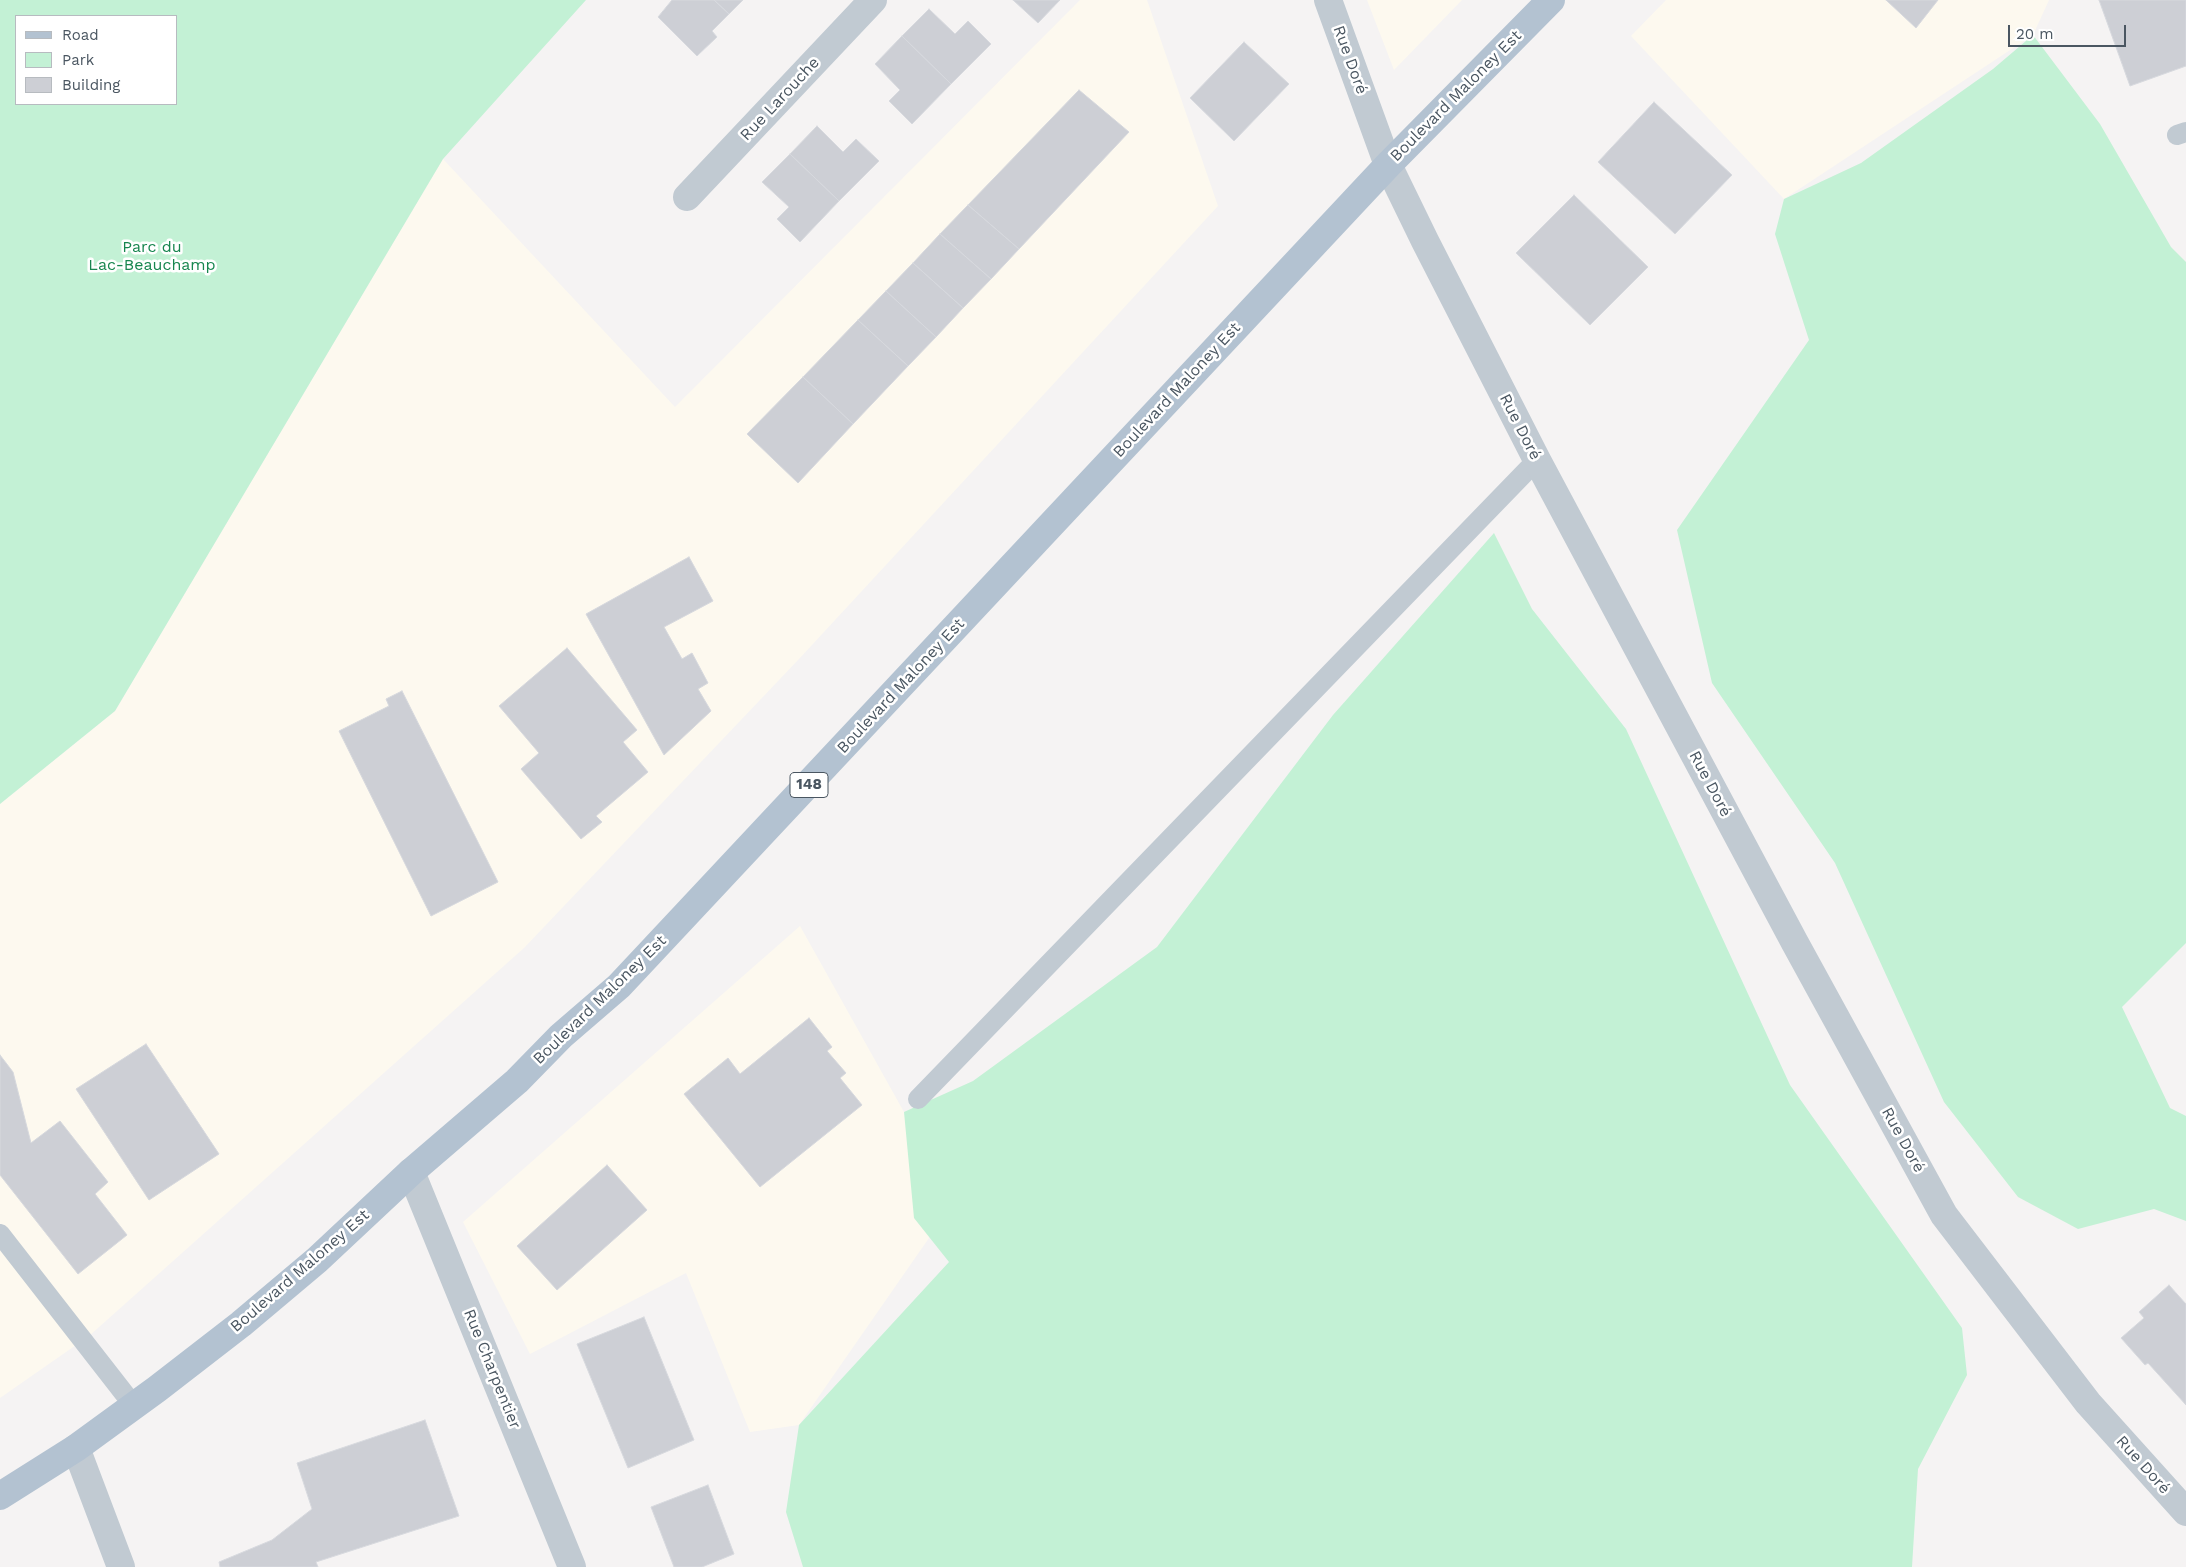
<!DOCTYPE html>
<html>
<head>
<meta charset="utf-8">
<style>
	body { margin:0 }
	#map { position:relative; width:2186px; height:1567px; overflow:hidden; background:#f5f3f3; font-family:"Work Sans",sans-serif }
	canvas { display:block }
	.legend { position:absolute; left:15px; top:15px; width:162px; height:90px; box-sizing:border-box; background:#fff; border:1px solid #b7bbc0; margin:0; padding:6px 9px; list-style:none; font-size:15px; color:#4a5661 }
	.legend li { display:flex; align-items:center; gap:10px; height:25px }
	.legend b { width:25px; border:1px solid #b7bbc0 }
	.scale { position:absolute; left:2008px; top:25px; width:118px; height:22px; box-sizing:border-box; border:2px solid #4a5661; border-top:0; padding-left:6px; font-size:15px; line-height:18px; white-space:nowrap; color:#4a5661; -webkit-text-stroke:4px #fff; paint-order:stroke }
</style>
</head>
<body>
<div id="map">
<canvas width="2186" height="1567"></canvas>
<ul class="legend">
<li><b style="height:6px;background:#b3c2d1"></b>Road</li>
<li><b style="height:14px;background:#c3f1d5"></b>Park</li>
<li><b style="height:14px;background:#cdcfd5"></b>Building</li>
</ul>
<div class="scale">20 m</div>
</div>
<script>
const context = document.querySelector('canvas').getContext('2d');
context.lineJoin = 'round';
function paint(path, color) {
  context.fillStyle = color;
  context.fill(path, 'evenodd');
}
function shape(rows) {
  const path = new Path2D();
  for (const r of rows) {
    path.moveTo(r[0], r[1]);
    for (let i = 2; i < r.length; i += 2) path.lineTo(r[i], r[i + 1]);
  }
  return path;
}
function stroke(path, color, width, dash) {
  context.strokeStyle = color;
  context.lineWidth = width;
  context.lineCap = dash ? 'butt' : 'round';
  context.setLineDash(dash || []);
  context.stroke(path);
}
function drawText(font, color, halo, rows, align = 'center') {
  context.font = font + ' "Work Sans",sans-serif';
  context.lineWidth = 5;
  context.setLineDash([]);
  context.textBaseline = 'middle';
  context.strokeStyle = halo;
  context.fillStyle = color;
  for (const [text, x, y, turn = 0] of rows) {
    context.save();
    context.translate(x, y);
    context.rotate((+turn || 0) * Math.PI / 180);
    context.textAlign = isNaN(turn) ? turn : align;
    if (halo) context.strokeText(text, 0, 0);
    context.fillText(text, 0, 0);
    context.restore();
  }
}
paint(shape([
	[1080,0,1147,0,1218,206,799,659,524,948,89,1336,0,1398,0,804,115,711,443,159,675,407],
	[1367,0,1462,0,1394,70],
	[1666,0,2049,0,2033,35,1784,199,1631,36],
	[800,926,904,1112,929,1238,799,1425,750,1432,686,1273,530,1354,463,1222]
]), '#fdf9ef');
paint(shape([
	[0,0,586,0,443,159,115,711,0,804],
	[16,16,176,16,176,104,16,104],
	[2033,35,2100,124,2171,247,2186,262,2186,943,2122,1007,2170,1108,2186,1116,2186,1221,2154,1209,2078,1229,2018,1197,1944,1102,1835,863,1712,683,1677,530,1809,340,1775,234,1784,199,1861,163,1993,69],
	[1494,533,1532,609,1626,729,1790,1085,1962,1328,1967,1375,1918,1469,1912,1567,803,1567,786,1512,799,1425,949,1262,914,1218,904,1112,973,1081,1157,947,1333,715]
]), '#c3f1d5');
const building = shape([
	[672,0,714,0,729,14,712,31,717,37,697,56,658,17,672,0],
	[714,0,743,0,729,14,714,0],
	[1013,0,1060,0,1038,23,1013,0],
	[1886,0,1938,0,1916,28,1886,0],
	[2099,0,2186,0,2186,66,2130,86,2099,0],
	[929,9,955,34,968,21,991,44,951,84,902,36,929,9],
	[902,36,951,84,912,124,889,101,900,90,875,64,902,36],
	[1244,42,1289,84,1234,141,1190,98,1244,42],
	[1079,90,1129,132,1019,249,968,205,1079,90],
	[1654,102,1732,175,1675,234,1598,162,1654,102],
	[817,126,843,152,856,139,879,161,839,201,790,154,817,126],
	[790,154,839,201,800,242,777,219,789,207,762,182,790,154],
	[1574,195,1648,267,1590,325,1516,253,1574,195],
	[968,205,1019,249,991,279,940,234,968,205],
	[940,234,991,279,963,308,913,263,940,234],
	[913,263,963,308,936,337,886,291,913,263],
	[886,291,936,337,908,366,858,320,886,291],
	[858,320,908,366,853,424,803,377,858,320],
	[803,377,853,424,798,483,747,434,803,377],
	[689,557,713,601,664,627,682,659,692,653,708,683,698,689,711,711,664,755,586,614,689,557],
	[567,648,637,730,623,742,648,772,596,816,602,822,581,839,521,769,539,753,499,706,567,648],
	[402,691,498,882,431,916,339,731,389,706,386,699,402,691],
	[809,1018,832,1047,827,1051,846,1073,840,1078,862,1105,760,1187,684,1094,728,1058,740,1074,809,1018],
	[146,1044,219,1154,149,1200,76,1089,146,1044],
	[0,1055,13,1072,31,1143,60,1121,108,1182,95,1194,127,1235,78,1274,0,1175,0,1055],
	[607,1165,647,1210,557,1290,517,1246,607,1165],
	[2169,1285,2186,1304,2186,1405,2148,1363,2145,1365,2121,1338,2144,1318,2139,1312,2169,1285],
	[644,1317,694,1440,628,1468,577,1344,644,1317],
	[425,1420,459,1516,316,1562,318,1567,220,1567,219,1562,272,1540,312,1509,297,1463,425,1420],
	[708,1485,734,1554,702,1567,674,1567,651,1507,708,1485]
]);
paint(building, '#cdcfd5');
stroke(building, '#d7d9de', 1);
stroke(shape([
	[2177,135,2186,132],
	[918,1099,1537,460],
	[0,1234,134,1406]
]), '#c1cad2', 20);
stroke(shape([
	[1328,0,1388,165,1425,241,1537,460,1795,943,1944,1215,2088,1403,2186,1512],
	[687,197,873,0],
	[411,1172,572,1567],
	[76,1448,121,1567]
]), '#c1cad2', 28);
stroke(shape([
	[0,1496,76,1448,157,1389,241,1324,317,1260,411,1172,517,1081,561,1036,619,986,1388,165,1551,0]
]), '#b3c2d1', 28);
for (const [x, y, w] of [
	[809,785,38]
]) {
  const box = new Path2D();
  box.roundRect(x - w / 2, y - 12.5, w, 25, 4);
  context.fillStyle = '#fff';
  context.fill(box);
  stroke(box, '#4a5661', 1);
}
drawText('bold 15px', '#4a5661', null, [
	["148",809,785]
]);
drawText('16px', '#4a5661', '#fff', [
	["Rue Doré",1350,60,70],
	["Boulevard Maloney Est",1456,96,-45],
	["Rue Larouche",780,99,-47],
	["Boulevard Maloney Est",1177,390,-47],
	["Rue Doré",1520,427,63],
	["Boulevard Maloney Est",901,686,-47],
	["Rue Doré",1710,784,62],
	["Boulevard Maloney Est",600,1000,-44],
	["Rue Doré",1903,1140,61],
	["Boulevard Maloney Est",300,1271,-41],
	["Rue Charpentier",492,1369,68],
	["Rue Doré",2143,1465,48]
]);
drawText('16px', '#17864f', '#fff', [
	["Parc du",152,247],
	["Lac-Beauchamp",152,265]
]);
</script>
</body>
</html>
